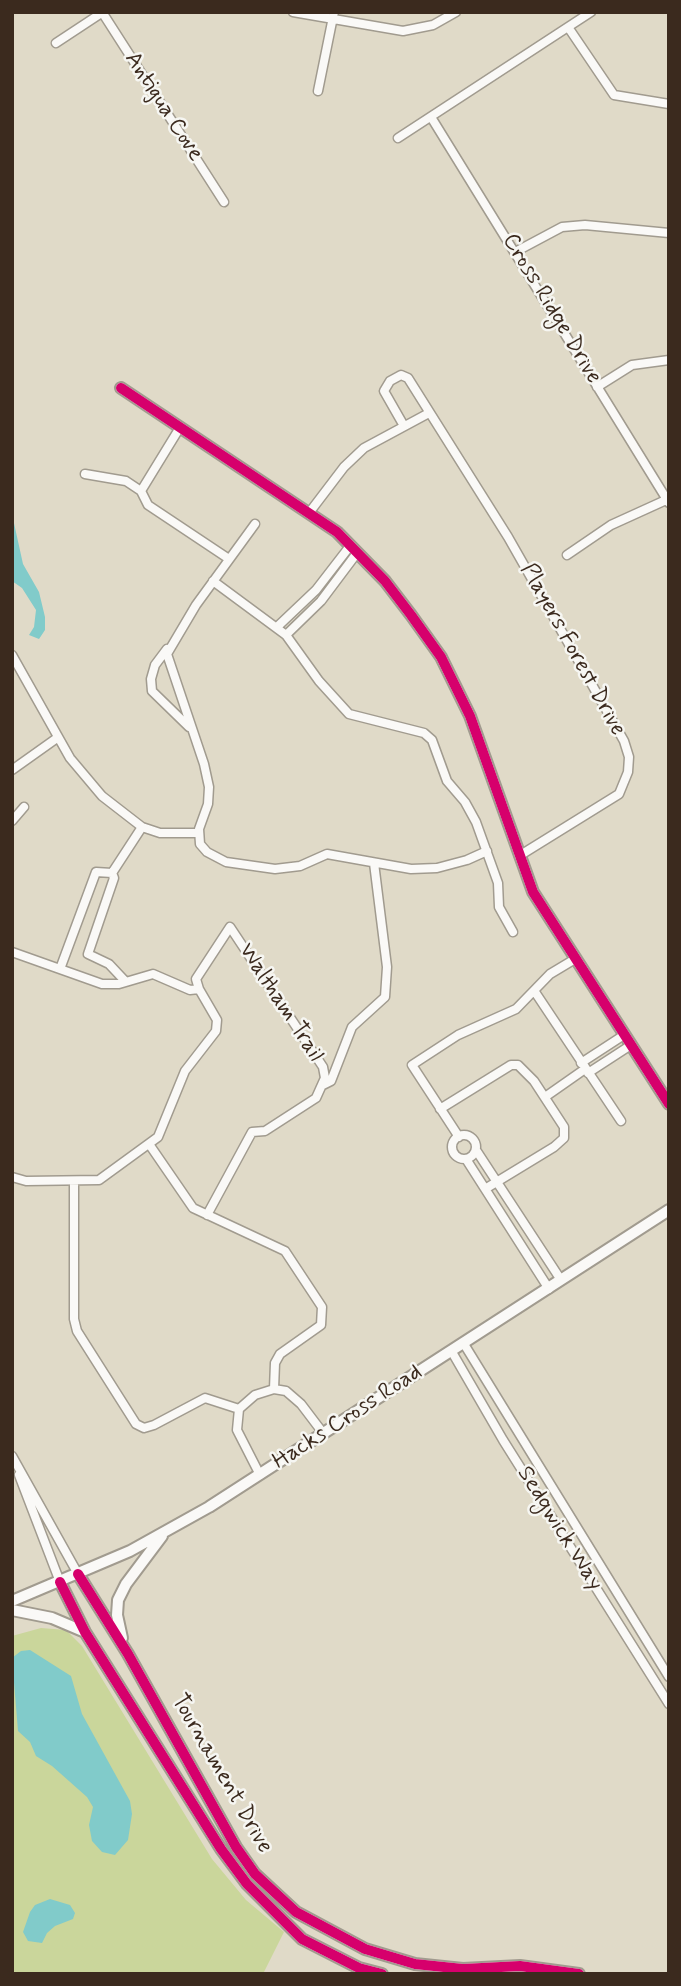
<!DOCTYPE html>
<html>
<head>
<meta charset="utf-8">
<style>
	body { margin:0 }
	#map { position:relative; width:681px; height:1986px; overflow:hidden; background:#e0dac8; font-family:Mynerve,sans-serif }
	canvas { display:block }
	.frame { position:absolute; inset:0; border:14px solid #3b2a1e; pointer-events:none }
</style>
</head>
<body>
<div id="map">
<canvas width="681" height="1986"></canvas>
<div class="frame"></div>
</div>
<script>
const context = document.querySelector('canvas').getContext('2d');
context.lineJoin = 'round';
function paint(path, color) {
  context.fillStyle = color;
  context.fill(path, 'evenodd');
}
function shape(rows) {
  const path = new Path2D();
  for (const r of rows) {
    if (r.length === 3) {
      path.moveTo(r[0] + r[2], r[1]);
      path.arc(r[0], r[1], r[2], 0, 2 * Math.PI);
      continue;
    }
    path.moveTo(r[0], r[1]);
    for (let i = 2; i < r.length; i += 2) path.lineTo(r[i], r[i + 1]);
  }
  return path;
}
function stroke(path, color, width, dash) {
  context.strokeStyle = color;
  context.lineWidth = width;
  context.lineCap = dash ? 'butt' : 'round';
  context.setLineDash(dash || []);
  context.stroke(path);
}
function drawText(font, color, halo, rows, align = 'center') {
  context.font = font + ' Mynerve,sans-serif';
  context.lineWidth = 5;
  context.setLineDash([]);
  context.textBaseline = 'middle';
  context.strokeStyle = halo;
  context.fillStyle = color;
  for (const [text, x, y, turn = 0] of rows) {
    context.save();
    context.translate(x, y);
    context.rotate((+turn || 0) * Math.PI / 180);
    context.textAlign = isNaN(turn) ? turn : align;
    if (halo) context.strokeText(text, 0, 0);
    context.fillText(text, 0, 0);
    context.restore();
  }
}
paint(shape([
	[41,1628,66,1630,82,1646,212,1859,246,1900,284,1932,263,1974,12,1974,12,1636]
]), '#cad69b');
paint(shape([
	[12,514,23,564,39,592,45,617,45,630,39,639,29,635,34,627,36,610,22,588,12,581],
	[30,1650,71,1676,82,1714,130,1801,132,1814,128,1840,115,1855,102,1852,92,1841,89,1825,93,1807,87,1797,52,1766,36,1756,30,1742,18,1731,12,1658,21,1651],
	[50,1899,70,1905,75,1913,73,1919,55,1926,47,1933,42,1943,28,1941,23,1932,30,1912,35,1905]
]), '#81cbca');
const street = shape([
	[102,12,224,202],
	[293,12,403,31,433,25,456,12],
	[568,27,614,95,669,104],
	[56,43,103,12],
	[318,91,334,12],
	[431,117,669,503],
	[398,138,591,12],
	[517,251,562,227,585,225,669,233],
	[597,387,632,365,669,360],
	[404,426,384,391,390,381,401,375,408,378,508,537,624,741,629,757,628,772,619,794,519,856],
	[85,474,126,481,141,491,148,505,229,559],
	[141,491,179,429],
	[309,513,344,467,364,448,429,413],
	[255,524,196,605,167,654,204,764,209,787,208,804,199,829,200,844,207,852,226,862,275,869,300,866,327,854,411,869,437,868,467,860,487,851],
	[567,555,611,525,666,500],
	[213,581,286,635,319,681,349,714,424,733,432,740,447,781,465,802,476,822,498,883,499,907,513,932],
	[277,627,316,590,350,546],
	[286,635,321,601,357,553],
	[167,649,155,665,151,679,152,691,189,727],
	[12,655,70,758,102,796,142,827,160,833,199,833],
	[12,770,57,738],
	[12,821,24,807],
	[112,873,114,878,88,954,109,964,125,981],
	[112,873,142,827],
	[12,952,102,984,119,984,153,974,190,990,199,989],
	[60,969,96,872,112,873],
	[535,992,621,1121],
	[581,1063,624,1035],
	[588,1073,631,1045],
	[323,1085,331,1081,352,1027,385,997,387,967,374,863],
	[545,1097,585,1069],
	[440,1109,511,1065,518,1065,534,1081,564,1127,564,1138,554,1147,485,1189],
	[464,1147,12],
	[459,1137,412,1065,458,1035,516,1009,550,974,575,959],
	[149,1144,193,1208,285,1251,322,1307,321,1325,280,1354,275,1363,274,1389],
	[476,1150,561,1280],
	[466,1159,549,1289],
	[12,1177,26,1181,99,1180,158,1137,185,1071,216,1031,217,1020,199,989,196,979,230,927,323,1067,325,1078,316,1098,265,1131,252,1132,207,1215],
	[74,1181,74,1319,77,1331,136,1424,144,1428,154,1425,205,1398,239,1409],
	[464,1344,669,1677],
	[452,1352,503,1440,669,1704],
	[12,1456,78,1574],
	[19,1475,60,1582],
	[260,1475,237,1430,239,1409,255,1395,274,1389,286,1391,301,1404,323,1433]
]);
const secondary = shape([
	[121,388,337,532,385,581,411,615,441,657,470,716,533,892,669,1104],
	[78,1574,128,1654,236,1847,255,1874,296,1912,365,1949,415,1964,463,1969,520,1966,579,1974],
	[60,1582,85,1632,221,1849,247,1884,302,1939,359,1968,382,1974],
	[12,1601,130,1551,209,1507,669,1210],
	[12,1610,52,1618,85,1632],
	[122,1638,117,1615,118,1600,126,1584,162,1536]
]);
stroke(street, '#a19b8f', 11);
stroke(secondary, '#a19b8f', 14);
stroke(street, '#faf9f7', 8);
stroke(secondary, '#faf9f7', 10);
stroke(shape([
	[121,388,337,532,385,581,411,615,441,657,470,716,533,892,669,1104],
	[78,1574,128,1654,236,1847,255,1874,296,1912,365,1949,415,1964,463,1969,520,1966,579,1974],
	[60,1582,85,1632,221,1849,247,1884,302,1939,359,1968,382,1974]
]), '#d6006c', 10);
drawText('23px', '#3b2a1e', '#f6f6f2', [
	["Antigua Cove",163,107,57],
	["Cross Ridge Drive",551,309,59],
	["Players Forest Drive",572,650,61],
	["Waltham Trail",280,1003,57],
	["Hacks Cross Road",348,1418,-33],
	["Sedgwick Way",559,1529,58],
	["Tournament Drive",221,1774,60]
]);
</script>
</body>
</html>
